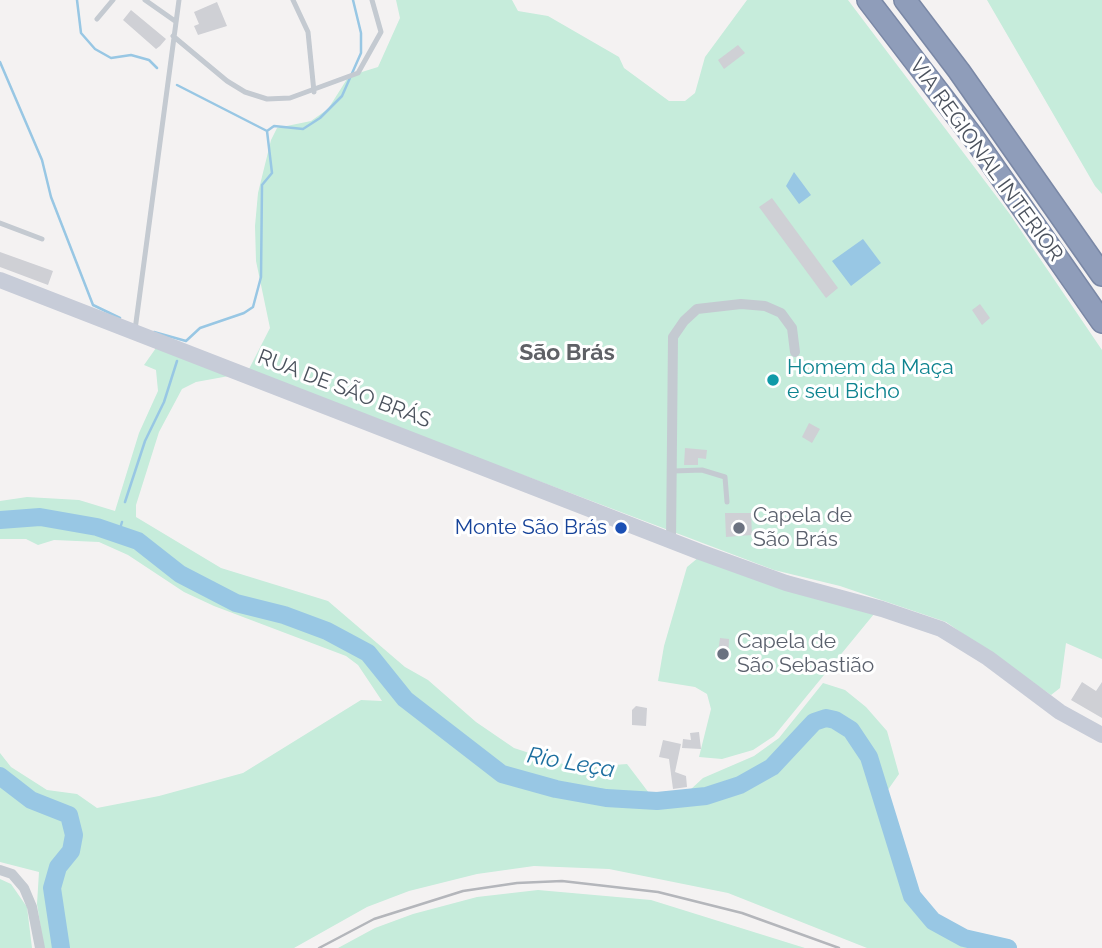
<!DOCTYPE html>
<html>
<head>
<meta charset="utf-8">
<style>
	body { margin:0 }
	canvas { display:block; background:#f4f2f2 }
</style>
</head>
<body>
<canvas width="1102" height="948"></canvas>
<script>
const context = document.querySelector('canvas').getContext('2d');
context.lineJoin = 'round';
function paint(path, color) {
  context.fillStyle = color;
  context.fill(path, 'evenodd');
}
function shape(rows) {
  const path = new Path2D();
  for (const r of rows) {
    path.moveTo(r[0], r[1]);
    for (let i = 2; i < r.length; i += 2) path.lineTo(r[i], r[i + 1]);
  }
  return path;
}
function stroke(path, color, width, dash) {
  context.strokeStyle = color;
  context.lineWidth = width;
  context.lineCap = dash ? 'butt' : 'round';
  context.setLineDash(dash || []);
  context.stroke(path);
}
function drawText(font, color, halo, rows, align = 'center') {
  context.font = font + ' Raleway,sans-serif';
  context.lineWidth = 6;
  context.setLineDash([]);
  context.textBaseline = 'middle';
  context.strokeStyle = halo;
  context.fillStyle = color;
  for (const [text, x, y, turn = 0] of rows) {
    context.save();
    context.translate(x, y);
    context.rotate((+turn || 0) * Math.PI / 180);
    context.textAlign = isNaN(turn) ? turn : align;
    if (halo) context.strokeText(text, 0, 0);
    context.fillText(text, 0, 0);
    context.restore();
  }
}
paint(shape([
	[396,0,512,0,518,11,548,16,619,57,624,68,669,101,685,101,695,93,705,57,747,0,848,0,1009,213,1102,350,1102,659,1066,643,1060,688,1051,695,946,622,840,586,774,570,248,371,270,328,256,261,255,226,258,193,271,140,277,128,311,121,328,109,349,76,378,67,400,18],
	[987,0,1102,0,1102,194,1095,186],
	[156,348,229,376,196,382,182,389,159,432,136,505,136,517,221,568,328,601,405,667,428,680,476,722,514,748,575,768,627,764,649,793,690,790,703,778,754,756,779,738,823,683,845,690,866,707,887,731,899,774,878,804,900,884,914,912,942,935,988,948,867,948,728,893,609,869,534,866,477,874,409,891,367,907,294,948,44,948,37,904,39,872,0,862,0,753,11,767,47,790,77,794,97,808,159,796,243,773,361,700,382,701,358,665,346,656,214,606,184,592,128,555,99,542,54,540,38,545,26,539,0,539,0,501,27,497,79,500,115,511,139,433,158,391,156,370,144,365],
	[699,557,874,614,774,736,753,750,722,759,699,757,711,709,707,694,695,687,658,681,664,646,687,567],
	[0,879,11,884,27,907,32,948,0,948],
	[538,890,651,900,805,948,338,948,375,928,413,914,477,897]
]), '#c6ecdb');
paint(shape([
	[794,172,811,195,799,204,786,186],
	[863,239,881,263,851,286,832,261]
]), '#98c7e4');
stroke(shape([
	[77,0,81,33,95,49,111,58,131,55,149,60,157,68],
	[0,62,42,160,51,197,93,305,120,318],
	[267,131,274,126,303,129,320,118,342,96,361,53,361,33,353,0],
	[154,332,186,341,200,328,244,313,253,307,261,277,262,185,272,173,267,131,177,85],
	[125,502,145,441,164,402,177,361],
	[118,535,122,522]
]), '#98c7e4', 2.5);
stroke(shape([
	[0,520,40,517,97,527,138,541,180,574,236,603,284,615,327,631,368,653,405,699,502,774,556,789,606,798,657,801,706,796,740,785,772,767,814,722,826,718,835,720,851,730,869,757,912,896,933,921,964,938,1008,948],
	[0,776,31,800,69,815,74,835,71,851,58,867,52,888,61,948]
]), '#98c7e4', 18);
paint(shape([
	[217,2,227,26,198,35,194,26,199,24,194,12],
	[131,10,166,39,160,46,156,49,123,20],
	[738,45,745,53,724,69,718,60],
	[772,198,838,288,826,298,759,207],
	[0,252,53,271,48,285,0,267],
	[980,304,990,318,982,325,972,310],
	[809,423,820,429,812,443,802,437],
	[685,448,707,450,706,459,698,458,698,465,684,465],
	[725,513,751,513,752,535,726,537],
	[720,638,729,639,728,661,717,660],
	[1082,682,1096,691,1102,682,1102,718,1071,700],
	[636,706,647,708,646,726,632,725,632,710],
	[699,732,701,749,682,748,683,739,691,740,690,733],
	[663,740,681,744,675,772,686,776,687,787,673,789,669,759,659,757]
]), '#cfd0d5');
const highway = shape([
	[868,0,973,137,1102,322],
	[905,0,959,71,1102,275]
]);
stroke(highway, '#7a88a6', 24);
stroke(shape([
	[145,0,175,21],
	[293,0,308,32,314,92],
	[97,19,113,0],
	[173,36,227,81,245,92,267,99,290,98,358,73,381,32,372,0],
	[0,223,42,239],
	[135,330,179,0],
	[673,471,702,470,725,477,727,502]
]), '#c4cad1', 5);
stroke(shape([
	[671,541,673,337,684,321,697,309,741,304,765,306,781,313,792,328,795,352],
	[0,870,12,874,24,888,32,907,40,948]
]), '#c4cad1', 10);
stroke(shape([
	[0,280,700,552,786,583,882,609,941,629,988,658,1060,712,1102,735]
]), '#c7ccd8', 16);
stroke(highway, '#8f9dba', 21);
stroke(shape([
	[319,948,374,919,463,891,517,883,562,881,658,892,742,913,839,948]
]), '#b4b6bb', 2.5);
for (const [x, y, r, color] of [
	[773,380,7,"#0f9aa8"],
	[621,528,7,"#1a4fb4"],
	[739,528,7,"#6b7280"],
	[723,654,7,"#6b7280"]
]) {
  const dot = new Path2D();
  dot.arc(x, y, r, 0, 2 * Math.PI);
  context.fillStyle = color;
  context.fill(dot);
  stroke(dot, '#fff', 2.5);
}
drawText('21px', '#4b525d', '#fff', [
	["VIA REGIONAL INTERIOR",986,160,54],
	["RUA DE SÃO BRÁS",344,389,21]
]);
drawText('21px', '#0d838f', '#fff', [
	["Homem da Maça",787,368],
	["e seu Bicho",787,392]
], 'left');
drawText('21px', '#5b616d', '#fff', [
	["Capela de",753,516],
	["São Brás",753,540],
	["Capela de",737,642],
	["São Sebastião",737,666]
], 'left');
drawText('21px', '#164399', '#fff', [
	["Monte São Brás",607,528]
], 'right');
drawText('bold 23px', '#5f6166', '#fff', [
	["São Brás",567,353]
]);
drawText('italic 23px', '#1c6e9f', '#fff', [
	["Rio Leça",571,763,10]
]);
</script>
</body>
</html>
